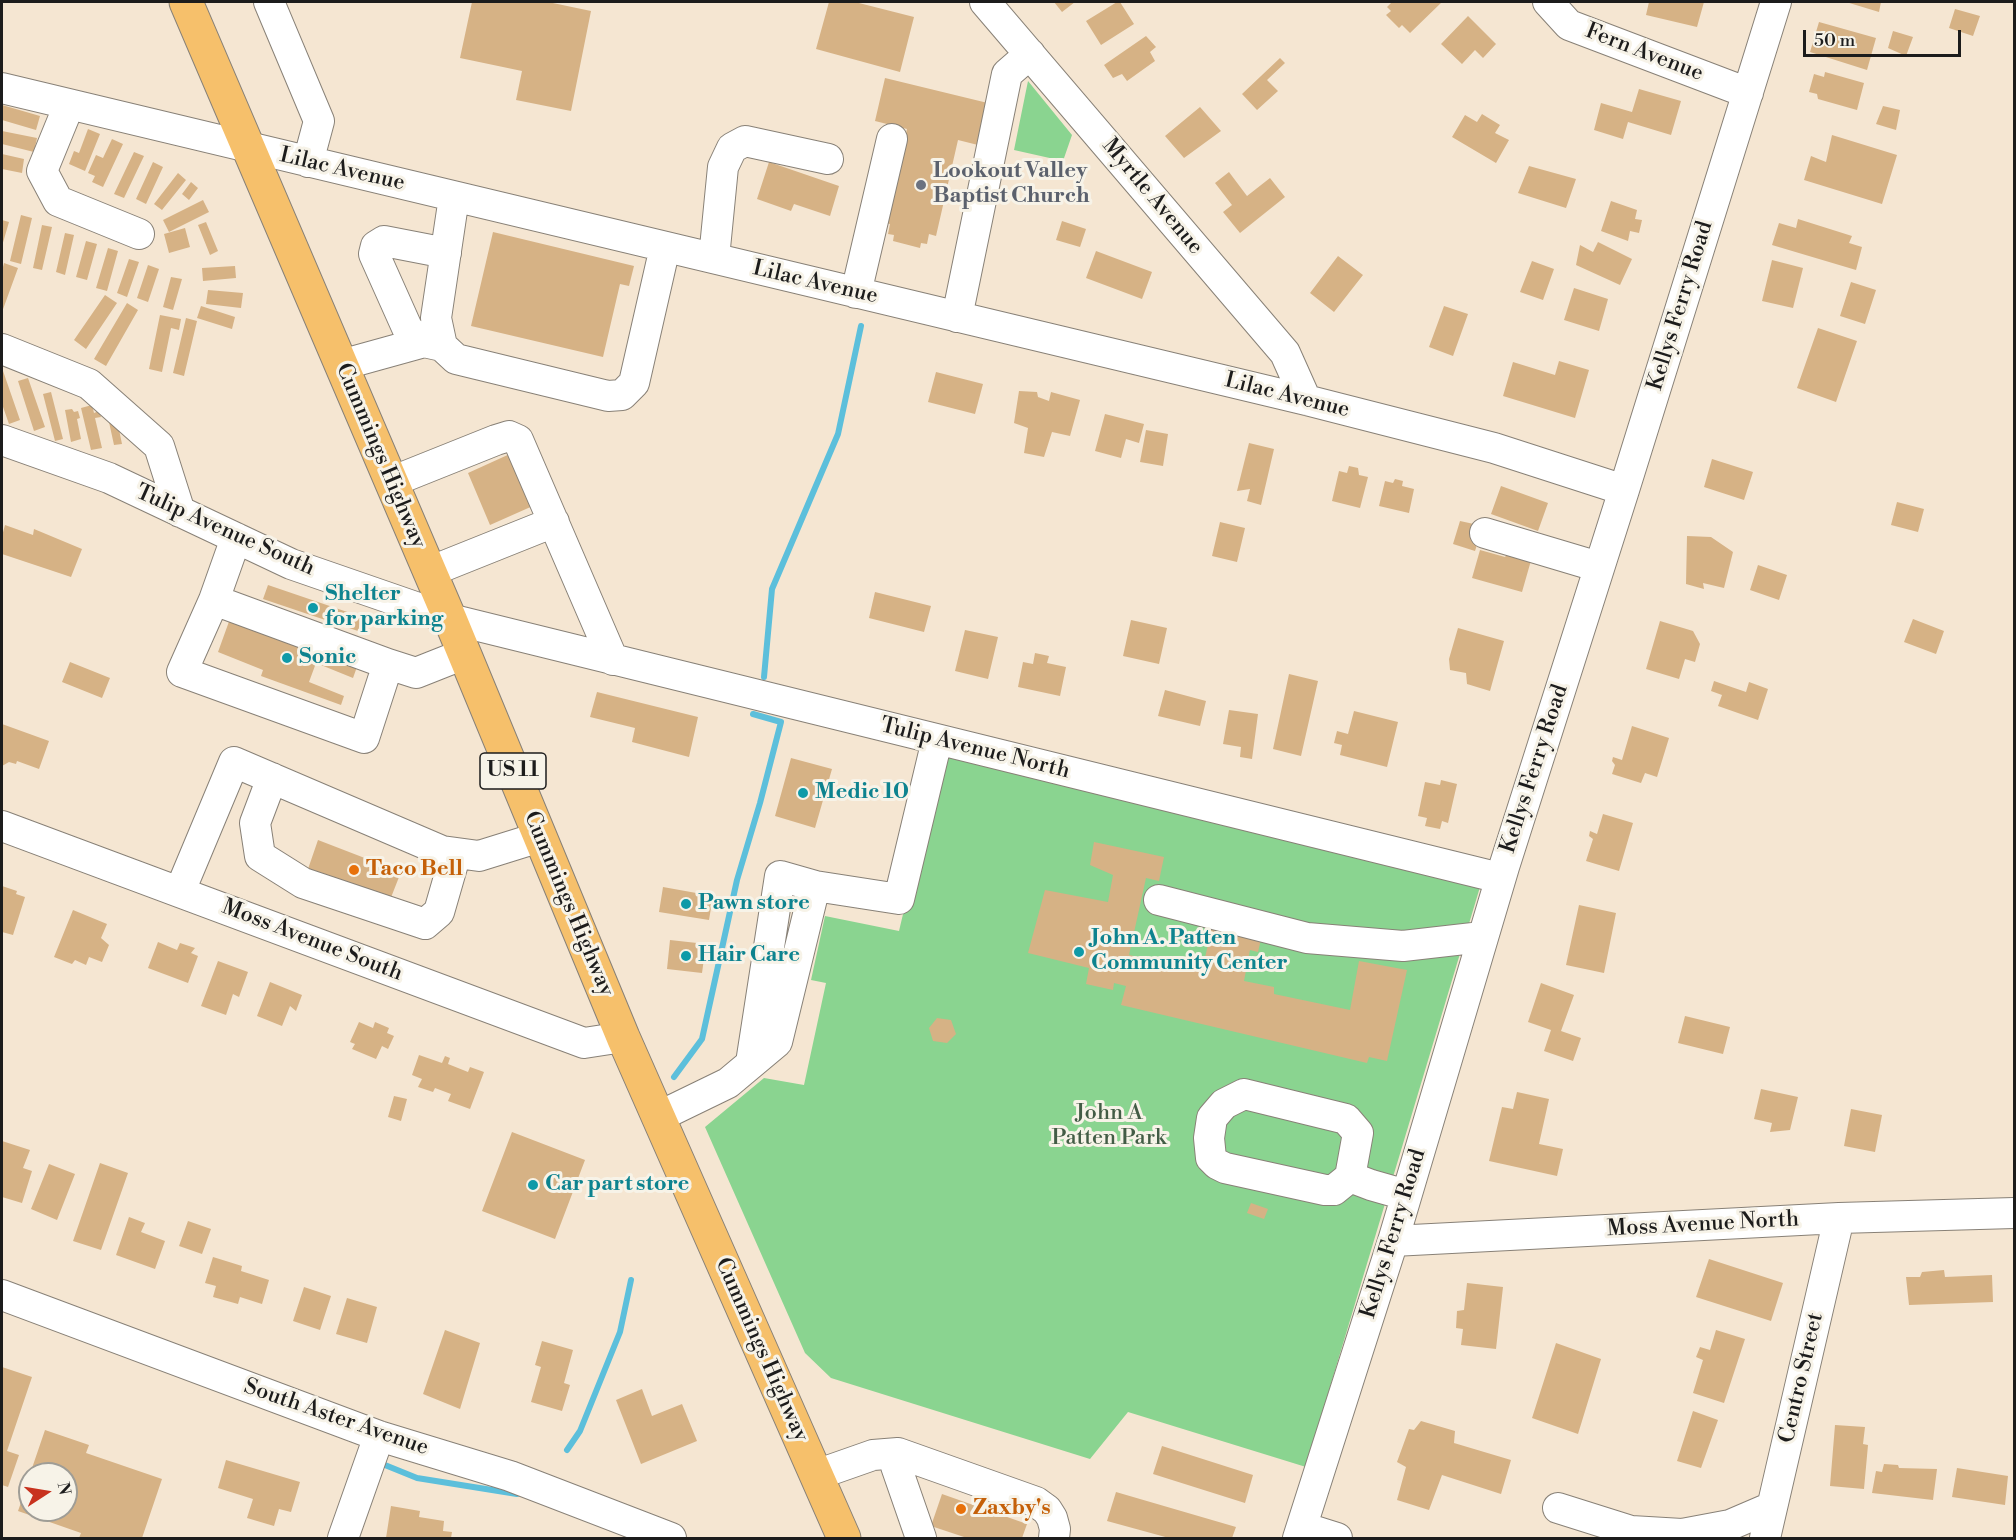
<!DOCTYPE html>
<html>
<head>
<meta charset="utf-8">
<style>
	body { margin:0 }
	#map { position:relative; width:2016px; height:1540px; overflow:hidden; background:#f5e6d2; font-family:"Libre Bodoni",serif }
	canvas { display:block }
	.frame { position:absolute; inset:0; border:3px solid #1c1c1c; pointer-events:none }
	.north { position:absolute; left:18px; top:1462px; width:60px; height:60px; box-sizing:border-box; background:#f7f3e8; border:2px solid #9f9d96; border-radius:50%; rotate:78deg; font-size:16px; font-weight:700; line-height:24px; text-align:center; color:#1c1c1c }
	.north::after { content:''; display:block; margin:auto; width:21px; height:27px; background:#c8321e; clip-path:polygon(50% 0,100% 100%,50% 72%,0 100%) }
	.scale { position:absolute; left:1803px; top:30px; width:158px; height:27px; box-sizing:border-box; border:3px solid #1c1c1c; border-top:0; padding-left:8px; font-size:18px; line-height:21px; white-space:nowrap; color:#1c1c1c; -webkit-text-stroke:4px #f7f3e8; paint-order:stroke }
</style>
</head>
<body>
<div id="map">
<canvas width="2016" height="1540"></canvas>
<div class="frame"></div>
<div class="north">N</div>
<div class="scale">50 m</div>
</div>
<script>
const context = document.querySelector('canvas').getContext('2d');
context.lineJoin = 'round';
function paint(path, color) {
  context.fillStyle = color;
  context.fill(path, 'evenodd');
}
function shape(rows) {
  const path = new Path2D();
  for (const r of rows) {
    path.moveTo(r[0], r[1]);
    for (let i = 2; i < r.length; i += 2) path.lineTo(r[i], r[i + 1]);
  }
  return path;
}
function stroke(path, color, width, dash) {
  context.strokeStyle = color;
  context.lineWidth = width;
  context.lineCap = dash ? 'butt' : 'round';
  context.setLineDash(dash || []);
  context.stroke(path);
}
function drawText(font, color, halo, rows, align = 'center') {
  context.font = font + ' "Libre Bodoni",serif';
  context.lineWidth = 6;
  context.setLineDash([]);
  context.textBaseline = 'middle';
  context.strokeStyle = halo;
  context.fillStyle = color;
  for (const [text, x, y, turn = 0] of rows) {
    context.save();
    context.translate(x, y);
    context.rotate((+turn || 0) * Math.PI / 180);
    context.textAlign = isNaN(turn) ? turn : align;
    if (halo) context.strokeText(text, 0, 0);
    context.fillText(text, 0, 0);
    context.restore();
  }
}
paint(shape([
	[1028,81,1072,135,1063,161,1014,150],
	[941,754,1480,887,1306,1467,1128,1412,1090,1459,831,1378,805,1353,705,1127,764,1078,804,1085,826,983,811,980,825,916,899,931]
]), '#8ad490');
stroke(shape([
	[764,677,772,589,838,434,861,326],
	[674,1077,702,1039,737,880,760,803,781,722,753,714],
	[567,1450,580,1431,620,1332,631,1280],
	[380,1463,417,1478,517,1494]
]), '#5cbfdb', 6);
paint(shape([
	[472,2,548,2,591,11,571,111,516,100,522,71,460,58],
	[829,2,855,2,914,17,900,72,816,49],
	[1054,2,1075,2,1062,12],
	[1117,2,1120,2,1134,24,1101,45,1086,21],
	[1392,2,1442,2,1410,33,1402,25,1399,28,1386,15,1391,11,1387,7],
	[1649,2,1704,2,1697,27,1646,15],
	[1846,2,1881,2,1879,12],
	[1955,9,1980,16,1973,36,1949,28],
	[1468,16,1496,44,1483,58,1475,50,1462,64,1441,44],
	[1819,22,1876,38,1867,70,1810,52],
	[1893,31,1913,37,1906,56,1888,48],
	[1146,36,1156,47,1150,52,1155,61,1127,81,1122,74,1113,78,1104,65],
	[1280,58,1285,63,1267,80,1278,91,1257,110,1242,94],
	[1825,72,1864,83,1857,110,1818,99,1817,94,1809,92,1814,74,1824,77],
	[885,78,996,105,986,147,958,140,936,236,929,234,927,244,921,243,920,248,893,241,894,235,888,234,890,224,885,223,907,129,875,121],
	[1639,89,1681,101,1671,135,1628,122,1623,139,1594,130,1601,103,1632,112],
	[2,105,40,116,36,130,2,120],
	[1883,106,1900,110,1896,130,1876,124],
	[1200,107,1221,131,1184,158,1165,136],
	[1482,114,1500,125,1495,133,1509,140,1496,163,1452,137,1465,115,1477,122],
	[88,129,100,134,85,171,69,164,74,151,79,153],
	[2,131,37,138,34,152,2,144],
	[1832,135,1897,155,1882,204,1804,180,1811,156,1826,162],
	[112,139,123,144,103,187,92,182,95,176,88,173,96,155,103,158],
	[134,152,144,156,124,198,114,194],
	[2,154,24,159,22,173,2,169],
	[153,162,163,167,146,204,136,199],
	[769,162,839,186,830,216,794,204,791,211,757,199],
	[1529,166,1576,179,1566,208,1518,193],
	[1229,172,1247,196,1270,178,1285,197,1240,233,1223,212,1232,205,1215,183],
	[178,173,186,180,162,210,154,204],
	[191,182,198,188,189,200,182,194],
	[203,200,209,212,169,232,163,220],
	[1611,201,1637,210,1635,219,1642,220,1639,233,1630,231,1628,241,1601,231],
	[21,215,32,218,21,264,10,261],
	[1798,219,1852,236,1849,243,1862,247,1856,270,1772,245,1779,223,1796,228],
	[2,220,9,222,2,246],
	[1062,221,1086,229,1080,247,1056,240],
	[206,222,218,251,210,255,198,225],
	[42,225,52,227,42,270,33,268],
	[185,228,190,247,169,253,164,234],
	[493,232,634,266,629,286,620,284,603,357,471,326],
	[65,233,74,235,65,275,56,272],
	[86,241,97,244,87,280,76,277],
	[1598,242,1632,259,1620,285,1576,265,1580,245,1593,252],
	[108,248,118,251,107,291,96,288],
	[1096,251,1152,272,1142,299,1086,278],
	[1338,256,1363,275,1334,312,1310,293],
	[129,259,139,262,127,297,117,293],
	[1772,260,1803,268,1793,308,1762,301],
	[1532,261,1554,269,1543,300,1520,292],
	[4,263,18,268,2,312,2,271],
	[148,265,159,269,148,302,137,298],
	[235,266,236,278,203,281,202,268],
	[171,277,182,279,173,310,163,307],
	[1851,282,1876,290,1865,324,1840,316],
	[1574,288,1608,299,1599,331,1564,320],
	[208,290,243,293,241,308,206,304],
	[105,295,117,303,86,349,74,340],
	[127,303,138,310,106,366,94,359],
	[201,306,235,317,232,329,197,318],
	[1444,306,1468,314,1453,356,1429,347],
	[160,315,181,319,179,330,171,328,162,372,149,369],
	[186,318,197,321,184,376,173,373],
	[1818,328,1857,341,1836,402,1797,388],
	[1559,361,1589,370,1575,418,1503,396,1513,362,1555,375],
	[2,368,20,420,9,424,2,404],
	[936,372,983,384,975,414,928,402],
	[28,378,45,427,34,431,18,381],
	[1019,391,1037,392,1038,397,1049,401,1051,392,1080,400,1070,436,1052,432,1044,457,1024,453,1028,428,1014,423],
	[51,392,63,439,55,441,43,394],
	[92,405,94,413,99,411,101,417,95,418,102,448,91,450,81,408],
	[72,409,74,412,78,411,80,418,77,419,81,439,71,442,65,410],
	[1105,414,1144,424,1139,443,1126,439,1121,458,1095,451],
	[117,420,122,444,114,445,109,422],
	[1146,430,1168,434,1163,466,1140,462],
	[1249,443,1274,449,1261,505,1247,501,1250,489,1237,491],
	[512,453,535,505,490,525,468,473],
	[1712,459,1753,472,1744,500,1704,487],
	[1349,466,1358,468,1359,475,1368,477,1360,508,1332,501,1339,471,1347,473],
	[1395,479,1403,481,1402,486,1414,489,1409,513,1379,506,1385,481,1393,483],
	[1501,486,1548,503,1538,531,1491,514],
	[1897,502,1924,509,1918,532,1891,525],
	[1460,521,1483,526,1475,551,1453,544],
	[1220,522,1245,528,1237,562,1212,556],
	[5,525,33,535,34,529,82,549,71,577,2,554,2,536],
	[1687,536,1711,537,1733,552,1724,588,1703,583,1704,589,1686,584],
	[1480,550,1505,557,1510,551,1532,557,1522,592,1472,578],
	[1758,565,1787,575,1779,600,1750,590],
	[268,585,362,617,358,631,263,599],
	[875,592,931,606,924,632,869,618],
	[231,616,358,664,353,678,316,663,309,682,344,696,341,705,261,676,263,670,218,652],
	[1913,619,1944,631,1936,654,1904,642],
	[1131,620,1167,628,1159,664,1123,656],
	[1660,621,1693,631,1700,644,1695,662,1685,659,1679,679,1646,669],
	[1458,628,1504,641,1490,691,1467,684,1466,673,1450,670,1449,659],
	[965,630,998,637,988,679,955,671],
	[1035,653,1049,656,1047,663,1066,667,1060,696,1018,687,1023,662,1033,664],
	[70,662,110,678,102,698,62,682],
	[1289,674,1318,681,1301,756,1273,749],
	[1714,681,1746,692,1749,682,1768,689,1758,720,1718,706,1722,695,1711,691],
	[1165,690,1206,701,1200,726,1158,716],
	[597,692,698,717,689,757,632,742,635,728,590,717],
	[1229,710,1258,714,1252,759,1240,757,1241,747,1223,744],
	[1354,711,1398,722,1387,767,1340,755,1342,745,1334,743,1337,731,1348,734],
	[2,724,49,741,39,769,17,761,16,764,9,762,2,766],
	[1632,726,1669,738,1657,777,1645,773,1641,783,1612,774,1615,765,1612,761,1613,757,1622,760],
	[791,758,832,769,815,828,775,816],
	[1441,780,1457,784,1448,823,1442,821,1440,829,1425,826,1427,818,1418,816,1425,782,1440,785],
	[1603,814,1633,823,1619,871,1586,861,1593,839,1589,836,1590,831,1597,834],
	[318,840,401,872,390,900,308,869],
	[1094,842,1164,857,1159,881,1146,878,1129,955,1202,971,1209,940,1202,938,1207,922,1262,935,1258,952,1250,950,1244,981,1274,987,1274,994,1350,1010,1359,961,1407,970,1387,1061,1369,1057,1367,1063,1121,1005,1126,986,1114,983,1113,990,1086,984,1089,968,1028,953,1045,890,1108,902,1113,875,1090,865],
	[2,886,17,891,16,894,25,897,13,935,2,932],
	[663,887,713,896,709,920,659,912],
	[1579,905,1616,913,1604,973,1566,965],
	[73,910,107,924,101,938,109,945,102,962,89,957,86,965,75,960,72,964,54,957],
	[670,940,706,944,702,973,667,969],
	[158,942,177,950,180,943,195,948,191,953,198,956,188,983,148,968],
	[218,961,248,972,239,997,233,994,226,1015,201,1006],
	[270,982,302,995,296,1011,290,1006,282,1026,257,1016],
	[1541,983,1574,995,1561,1031,1581,1038,1573,1061,1544,1051,1551,1030,1528,1022],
	[1685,1016,1730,1027,1723,1054,1678,1043],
	[937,1018,951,1020,956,1034,947,1043,933,1041,929,1028],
	[359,1022,373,1028,375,1022,389,1028,387,1033,394,1036,388,1049,382,1046,376,1059,352,1049,355,1044,350,1042],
	[419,1055,442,1063,445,1056,450,1058,448,1064,468,1072,470,1067,484,1072,470,1109,448,1101,451,1094,435,1088,433,1092,418,1087,422,1079,412,1075],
	[1761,1089,1798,1097,1790,1130,1770,1132,1772,1123,1754,1119],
	[1517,1092,1549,1099,1539,1144,1563,1149,1557,1176,1489,1161,1502,1107,1513,1109],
	[394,1096,407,1099,401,1121,388,1117],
	[1851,1109,1882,1115,1875,1152,1844,1146],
	[512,1132,585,1160,555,1239,482,1211],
	[2,1141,30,1150,23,1168,32,1171,22,1203,2,1197],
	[100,1163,128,1173,101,1250,73,1241],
	[49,1164,75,1174,57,1220,31,1209],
	[1251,1203,1268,1209,1264,1219,1247,1213],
	[129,1217,145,1223,141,1232,165,1241,155,1269,116,1255],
	[188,1221,211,1229,202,1254,179,1246],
	[213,1257,242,1266,241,1271,269,1280,262,1304,240,1297,238,1304,213,1297,216,1286,205,1283],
	[1709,1259,1783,1283,1771,1321,1696,1297],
	[1944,1270,1945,1277,1992,1275,1993,1302,1909,1305,1906,1277,1920,1277,1922,1272],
	[1467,1283,1503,1287,1496,1349,1461,1345,1463,1329,1456,1328,1457,1311,1464,1310],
	[304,1287,331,1296,320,1330,293,1321],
	[347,1298,377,1307,367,1343,336,1334],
	[445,1330,480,1343,460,1409,423,1394],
	[1716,1330,1745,1339,1724,1403,1693,1393,1703,1360,1696,1357,1700,1347,1710,1350],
	[542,1341,573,1350,564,1383,570,1385,562,1411,531,1402,541,1367,535,1365],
	[1556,1343,1601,1359,1578,1434,1532,1418],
	[2,1367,32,1377,7,1451,19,1455,8,1487,2,1485],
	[642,1389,652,1416,682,1404,697,1441,641,1464,616,1400],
	[1693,1411,1718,1420,1701,1468,1677,1461],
	[1421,1421,1455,1431,1454,1443,1511,1460,1501,1494,1442,1475,1429,1510,1397,1500,1406,1467,1397,1462,1409,1429,1414,1430],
	[1835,1425,1865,1427,1863,1444,1868,1445,1864,1489,1830,1486],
	[45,1430,89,1445,86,1453,162,1479,142,1538,79,1538,81,1533,18,1511,30,1477,30,1510,66,1510,66,1474,30,1474],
	[1162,1446,1253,1475,1245,1503,1153,1474],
	[226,1460,300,1482,291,1512,279,1509,274,1526,247,1518,253,1499,218,1488],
	[1884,1464,1898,1465,1899,1468,1937,1469,1933,1500,1872,1493,1876,1471,1882,1472],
	[1957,1468,2008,1476,2005,1505,1952,1497],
	[1116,1492,1236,1527,1232,1538,1169,1538,1107,1521],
	[942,1494,1027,1524,1022,1538,967,1538,931,1526],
	[391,1506,420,1511,419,1517,444,1521,443,1531,452,1532,451,1538,386,1538]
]), '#d6b285');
const minor = shape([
	[269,2,319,121,308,162],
	[985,2,1285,353,1306,400],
	[1548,2,1569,25,1748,93],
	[2,88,1306,400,1494,448,1624,490],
	[69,105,42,171,58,201,139,234],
	[454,197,436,318,442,346,456,359,608,396,622,395,634,383,665,247],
	[714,258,723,167,732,148,745,141,828,159],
	[856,293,892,139],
	[957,317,1007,74,1030,54],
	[442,346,424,342,408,330,374,254,376,246,384,241,446,253],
	[2,349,89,384,159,446,180,512],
	[341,365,424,342],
	[2,440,109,478,291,564,450,619,1500,878],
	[391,482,496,440,509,436,518,440,613,660],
	[1485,533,1599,567],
	[236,538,214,600,182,672,364,738,388,664],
	[429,572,554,522],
	[214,600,388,664,416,673,464,654],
	[272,778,255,823,260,856,303,883,425,924,439,912,456,853],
	[2,826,584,1043,623,1037],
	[180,891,234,762,442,851,479,856,540,837],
	[1159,900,1307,938,1403,946,1482,937],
	[751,1063,780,876,815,886],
	[1244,1094,1346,1119,1358,1133,1350,1177,1334,1190,1325,1190,1225,1168,1217,1164,1211,1158,1209,1138,1212,1118,1224,1104,1244,1094],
	[658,1117,728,1083,777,1042,815,886,899,899,937,740],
	[1350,1177,1371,1185,1406,1195],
	[1393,1241,1839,1218,2014,1213],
	[2,1295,379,1436,510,1476,671,1538],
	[898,1453,1036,1502,1047,1510,1052,1518,1055,1529,1054,1538],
	[816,1475,873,1455,898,1453,896,1466,921,1538],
	[1558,1508,1631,1531,1682,1534,1730,1525,1772,1507],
	[1302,1527,1337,1538],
	[343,1538,379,1436],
	[1298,1538,1393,1241,1504,867,1624,490,1776,2],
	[1765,1538,1839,1218]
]);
const major = shape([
	[186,2,450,619,623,1037,844,1538]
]);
stroke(minor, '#888177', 32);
stroke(major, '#888177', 35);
stroke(minor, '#fff', 30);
stroke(major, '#f6c06b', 33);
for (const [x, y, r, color] of [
	[921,185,6,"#6b7280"],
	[313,608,6,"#0f9aa8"],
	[287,658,6,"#0f9aa8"],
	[803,793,6,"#0f9aa8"],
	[354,870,6,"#e8710a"],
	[686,904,6,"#0f9aa8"],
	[1079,952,6,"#0f9aa8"],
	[686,956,6,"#0f9aa8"],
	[533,1185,6,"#0f9aa8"],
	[961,1509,6,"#e8710a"]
]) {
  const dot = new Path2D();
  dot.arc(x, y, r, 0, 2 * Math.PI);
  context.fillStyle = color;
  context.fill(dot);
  stroke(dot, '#f7f3e8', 2);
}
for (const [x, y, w] of [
	[513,771,66]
]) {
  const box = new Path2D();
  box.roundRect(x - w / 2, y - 18, w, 36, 4.5);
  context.fillStyle = '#f7f3e8';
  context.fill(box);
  stroke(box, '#1c1c1c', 1.5);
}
drawText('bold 21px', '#1c1c1c', null, [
	["US 11",513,771]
]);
drawText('22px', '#1c1c1c', '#f7f3e8', [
	["Fern Avenue",1644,53,21],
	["Lilac Avenue",342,170,13],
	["Myrtle Avenue",1152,197,50],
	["Lilac Avenue",815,283,13],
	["Kellys Ferry Road",1681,306,-73],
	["Lilac Avenue",1287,396,14],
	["Cummings Highway",380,456,67],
	["Tulip Avenue South",225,531,24],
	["Tulip Avenue North",975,749,14],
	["Kellys Ferry Road",1535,769,-72],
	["Cummings Highway",568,904,67],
	["Moss Avenue South",312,941,21],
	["Moss Avenue North",1703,1225,-3],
	["Kellys Ferry Road",1394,1234,-73],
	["Cummings Highway",761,1350,66],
	["Centro Street",1802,1378,-77],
	["South Aster Avenue",336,1418,19]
]);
drawText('bold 22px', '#5b616d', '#f7f3e8', [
	["Lookout Valley",933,172],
	["Baptist Church",933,197]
], 'left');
drawText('bold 22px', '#0d838f', '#f7f3e8', [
	["Shelter",325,595],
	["for parking",325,620],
	["Sonic",299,658],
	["Medic 10",815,793],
	["Pawn store",698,904],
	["John A. Patten",1091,939],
	["Community Center",1091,964],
	["Hair Care",698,956],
	["Car part store",545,1185]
], 'left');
drawText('bold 22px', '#c56008', '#f7f3e8', [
	["Taco Bell",366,870],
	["Zaxby's",973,1509]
], 'left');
drawText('22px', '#425c45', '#f7f3e8', [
	["John A",1109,1114],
	["Patten Park",1109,1139]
]);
</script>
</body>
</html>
